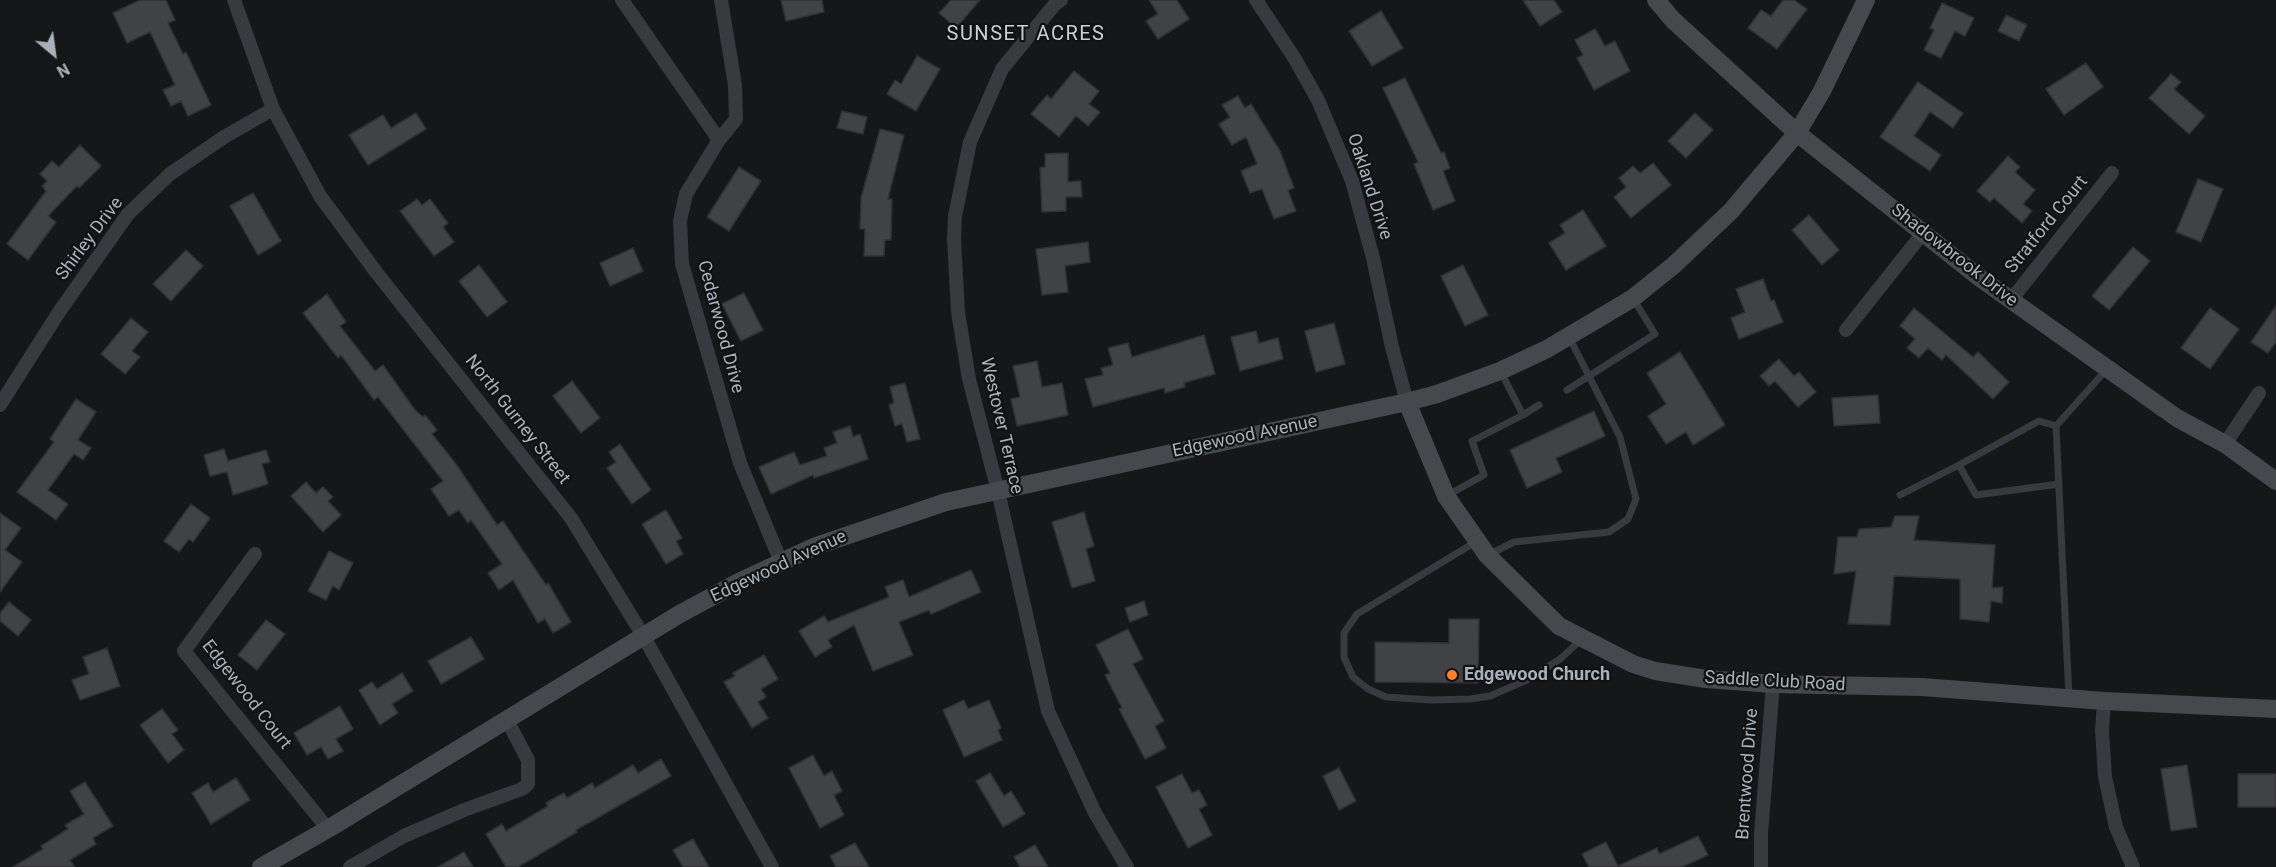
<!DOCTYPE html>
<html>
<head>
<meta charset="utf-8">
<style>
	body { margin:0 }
	#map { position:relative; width:2276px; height:867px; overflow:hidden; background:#161718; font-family:Roboto,sans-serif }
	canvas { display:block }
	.north { position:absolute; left:24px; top:24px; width:60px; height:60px; -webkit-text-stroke:4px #111213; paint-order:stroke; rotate:151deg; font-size:16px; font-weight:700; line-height:24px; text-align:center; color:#a7b1b9 }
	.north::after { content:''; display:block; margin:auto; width:21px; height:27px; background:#a7b1b9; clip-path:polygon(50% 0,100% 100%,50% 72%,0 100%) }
</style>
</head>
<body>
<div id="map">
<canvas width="2276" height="867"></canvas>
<div class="north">N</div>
</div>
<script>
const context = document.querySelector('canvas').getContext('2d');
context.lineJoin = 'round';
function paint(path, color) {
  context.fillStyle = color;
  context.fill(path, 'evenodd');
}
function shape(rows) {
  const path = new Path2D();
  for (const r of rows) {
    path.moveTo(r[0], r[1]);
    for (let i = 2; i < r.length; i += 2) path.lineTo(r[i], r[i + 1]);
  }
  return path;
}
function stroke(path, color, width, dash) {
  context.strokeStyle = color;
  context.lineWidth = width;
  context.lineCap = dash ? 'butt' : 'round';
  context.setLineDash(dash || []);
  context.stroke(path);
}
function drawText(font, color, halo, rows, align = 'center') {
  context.font = font + ' Roboto,sans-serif';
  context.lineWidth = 4.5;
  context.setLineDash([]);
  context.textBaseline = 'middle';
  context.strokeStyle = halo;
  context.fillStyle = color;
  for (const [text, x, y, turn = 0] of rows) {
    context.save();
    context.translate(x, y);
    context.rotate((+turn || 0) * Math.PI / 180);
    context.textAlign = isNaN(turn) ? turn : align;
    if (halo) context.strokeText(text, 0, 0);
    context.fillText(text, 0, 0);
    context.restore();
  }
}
const building = shape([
	[140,0,166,0,175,20,168,23,183,54,186,52,211,105,188,116,181,101,171,106,163,90,175,85,150,32,127,43,113,13,140,0],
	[781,0,822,0,824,12,786,21,781,0],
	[951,0,980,0,956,28,939,13,951,0],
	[1149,0,1177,0,1189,19,1158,39,1146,21,1158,14,1149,0],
	[1523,0,1554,0,1562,12,1540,26,1523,0],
	[1783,0,1794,0,1807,9,1777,49,1748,28,1761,10,1771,16,1783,0],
	[1942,3,1974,18,1965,36,1955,31,1941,58,1924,50,1934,30,1930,28,1942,3],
	[1381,11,1403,48,1372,66,1349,31,1381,11],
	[2006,15,2027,25,2019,41,1998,31,2006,15],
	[1595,29,1605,46,1615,41,1630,71,1594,90,1577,58,1583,55,1575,40,1595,29],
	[917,56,940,69,916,111,887,94,895,80,901,84,917,56],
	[2086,63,2103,87,2064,115,2046,89,2086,63],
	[1074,71,1099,91,1089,104,1100,112,1088,126,1076,116,1059,137,1031,114,1047,95,1051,99,1074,71],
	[2171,74,2181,82,2174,89,2205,116,2189,134,2149,98,2171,74],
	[1405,78,1441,153,1444,152,1450,168,1443,171,1455,201,1433,210,1414,164,1418,162,1383,88,1405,78],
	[1918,82,1963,113,1953,128,1930,112,1914,136,1941,155,1930,171,1880,137,1918,82],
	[1238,96,1245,108,1251,104,1280,151,1294,188,1288,190,1296,211,1274,219,1262,189,1250,193,1241,171,1257,164,1246,137,1232,145,1219,124,1230,117,1222,105,1238,96],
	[842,111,867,117,863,134,837,128,842,111],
	[416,113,426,129,368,165,349,135,383,115,391,128,416,113],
	[1695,113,1713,130,1686,158,1668,141,1695,113],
	[880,129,904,135,888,199,892,199,891,240,885,240,884,256,864,256,865,229,860,229,861,198,880,129],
	[80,145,101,166,79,188,77,186,48,216,56,222,28,260,7,244,46,191,42,186,47,181,40,174,52,161,59,167,80,145],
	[1068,153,1068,182,1081,181,1082,197,1066,197,1066,211,1042,212,1040,168,1045,167,1045,154,1068,153],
	[2008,156,2020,167,2015,172,2035,190,2023,204,2032,211,2022,223,1994,198,1990,202,1977,191,2008,156],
	[1653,163,1671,185,1631,218,1614,197,1626,187,1619,178,1633,166,1640,173,1653,163],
	[739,167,761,181,729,231,707,217,739,167],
	[2198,179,2223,189,2201,242,2176,232,2198,179],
	[253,193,281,241,258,255,230,206,253,193],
	[417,199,422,205,430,199,448,223,443,227,454,242,434,256,400,211,417,199],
	[1583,210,1606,246,1566,270,1549,243,1565,233,1560,225,1583,210],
	[1809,215,1839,250,1822,265,1792,230,1809,215],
	[1088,242,1090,262,1065,266,1068,292,1042,295,1036,249,1088,242],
	[2133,247,2150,261,2109,310,2092,296,2133,247],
	[633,248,643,271,610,286,600,263,633,248],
	[186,250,203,266,171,301,153,284,186,250],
	[479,265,507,302,487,317,459,281,479,265],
	[1463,265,1488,315,1465,326,1441,276,1463,265],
	[1763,279,1771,301,1774,300,1783,322,1739,339,1731,318,1745,312,1736,289,1763,279],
	[744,293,763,330,741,341,722,304,744,293],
	[327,294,346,322,340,326,375,371,383,365,415,410,423,417,425,415,437,430,432,434,456,464,497,525,503,521,546,585,548,583,571,622,553,633,545,619,538,623,513,580,499,590,488,573,502,564,471,520,468,523,459,510,449,516,431,489,443,481,378,397,374,400,341,355,338,358,303,313,327,294],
	[2276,306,2276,342,2268,353,2251,342,2276,306],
	[1914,308,1973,357,1978,352,2009,382,1993,399,1946,355,1942,360,1928,348,1919,358,1907,348,1915,339,1900,326,1914,308],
	[2210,308,2239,329,2210,369,2181,348,2210,308],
	[131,318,148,332,132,351,140,357,125,374,101,354,131,318],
	[1334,323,1345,364,1316,372,1305,331,1334,323],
	[1256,331,1259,343,1278,338,1283,359,1240,371,1231,337,1256,331],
	[1204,335,1215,374,1184,383,1185,387,1165,393,1164,388,1093,407,1085,379,1103,375,1101,368,1113,365,1108,348,1128,343,1132,357,1204,335],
	[1680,352,1725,425,1693,445,1686,432,1666,444,1648,416,1666,404,1647,373,1680,352],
	[1779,359,1794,376,1799,372,1816,392,1798,407,1775,381,1769,386,1760,376,1779,359],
	[1037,361,1042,387,1062,383,1068,415,1017,426,1011,399,1020,397,1013,366,1037,361],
	[572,381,600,418,581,433,553,396,572,381],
	[905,383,920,439,907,442,902,424,895,426,889,405,894,403,890,387,905,383],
	[1878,395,1880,423,1834,426,1832,398,1878,395],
	[76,399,96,412,78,440,91,448,83,460,74,454,48,490,68,504,56,520,17,492,54,442,50,439,76,399],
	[1594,411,1605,436,1556,458,1562,472,1527,488,1510,450,1594,411],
	[850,426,853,437,860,434,868,459,814,478,813,475,771,494,759,467,794,452,800,465,827,456,824,448,837,443,833,432,850,426],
	[620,444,651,490,632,504,607,468,616,462,609,452,620,444],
	[224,449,228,461,266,450,270,462,262,464,268,484,233,495,227,472,210,476,204,455,224,449],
	[306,482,316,493,323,487,333,497,328,501,341,515,323,532,291,496,306,482],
	[191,504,210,518,193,542,189,539,179,552,164,541,191,504],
	[666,510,682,538,676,541,683,554,666,564,642,524,666,510],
	[1084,512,1094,546,1086,549,1095,581,1072,588,1052,522,1084,512],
	[0,513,21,528,5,550,22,562,0,592,0,513],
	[1895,516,1919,516,1914,540,1995,545,1992,588,2003,587,2002,603,1991,601,1989,622,1960,619,1960,579,1894,576,1890,625,1848,624,1856,571,1834,574,1838,537,1857,537,1859,529,1891,527,1895,516],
	[329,551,353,563,339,590,333,586,326,600,308,591,329,551],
	[971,570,981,592,931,614,929,610,899,622,913,655,873,671,854,625,828,640,832,647,815,657,799,631,824,616,828,622,889,597,885,587,903,580,909,597,971,570],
	[1144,601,1148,615,1130,622,1125,608,1144,601],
	[9,602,31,620,18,636,0,621,0,613,9,602],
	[1449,619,1479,619,1478,683,1375,682,1375,642,1449,643,1449,619],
	[266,620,285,634,257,670,238,655,266,620],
	[1128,629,1143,659,1133,664,1164,721,1155,726,1166,748,1145,759,1119,709,1122,708,1105,675,1110,673,1096,645,1128,629],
	[471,637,484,659,441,684,428,661,471,637],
	[107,648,120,686,80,700,72,680,89,674,83,657,107,648],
	[764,655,778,679,761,689,766,697,758,702,768,718,752,728,724,682,735,676,733,673,764,655],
	[402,673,413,691,392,704,398,713,380,725,359,690,372,682,377,689,402,673],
	[964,700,968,709,989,700,1001,728,998,730,1002,740,964,757,943,710,964,700],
	[340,706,353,729,336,739,343,751,328,759,321,747,307,755,294,733,340,706],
	[162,709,178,730,172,734,184,750,168,763,140,725,162,709],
	[813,755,824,776,832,771,842,791,834,795,844,815,820,828,789,768,813,755],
	[661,759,671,776,576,830,577,832,518,867,506,867,486,834,502,824,506,831,548,806,546,803,564,793,567,798,592,783,595,788,633,765,638,773,661,759],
	[2187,765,2197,827,2171,831,2161,769,2187,765],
	[1339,768,1356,801,1339,810,1323,776,1339,768],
	[990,773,1004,796,1011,791,1025,814,1003,827,976,781,990,773],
	[1182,774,1192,793,1199,790,1207,805,1199,809,1212,835,1188,848,1156,787,1182,774],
	[2238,774,2276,774,2276,807,2238,807,2238,774],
	[236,778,250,800,211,824,192,793,208,783,213,792,236,778],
	[85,782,113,826,93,838,96,844,70,860,75,867,13,867,43,849,41,846,68,829,65,825,84,814,70,791,85,782],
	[1698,836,1708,855,1682,867,1589,867,1582,854,1606,842,1618,866,1657,848,1659,854,1698,836],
	[693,839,709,867,683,867,673,850,693,839],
	[855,843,869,867,836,867,830,856,855,843],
	[1035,845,1048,867,1020,867,1014,857,1035,845],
	[464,852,473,867,438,867,464,852]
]);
paint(building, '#404246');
stroke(building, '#303135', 1.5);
stroke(shape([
	[1567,390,1655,334,1634,300],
	[1523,415,1539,405],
	[2056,426,2039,421,1959,465,1976,495,2059,484],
	[1448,495,1484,475,1472,441,1523,415,1501,372],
	[1900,495,1959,465],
	[1477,541,1357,614,1344,633,1344,657,1353,677,1368,689,1386,697,1431,700,1470,699,1490,696,1527,680,1560,659,1582,639],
	[1488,555,1514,542,1609,532,1628,519,1636,499,1620,437,1569,337],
	[2069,698,2056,426,2107,369]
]), '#373a3e', 7);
stroke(shape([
	[234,0,273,109,320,196,376,272,571,518,644,637,772,867],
	[622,0,719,140],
	[721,0,735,85,736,119,719,140,686,194,680,221,682,264,740,463,781,562],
	[1061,0,1055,4,1002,69,970,142,955,216,954,239,958,312,969,379,998,491,1048,711,1095,813,1127,867],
	[1256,0,1295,59,1318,100,1352,181,1373,258,1392,347,1407,402],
	[2011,300,2112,173],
	[1846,330,1923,233],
	[0,405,59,312,128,214,170,174,224,137,273,109],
	[2225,444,2259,393],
	[255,554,184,651,328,829],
	[2104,701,2102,731,2105,777,2116,827,2133,867],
	[350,867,404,836,464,810,522,789,528,784,528,760,507,720],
	[1761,867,1761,834,1773,684]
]), '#373a3e', 14);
stroke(shape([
	[1656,0,1673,20,1797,133,1980,278,2177,418,2225,444,2276,481],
	[1407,402,1446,496,1487,555,1559,626,1633,664,1655,671,1706,679,1773,684,1922,687,2104,701,2276,709],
	[261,867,328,829,678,615,739,582,816,546,946,502,1407,402,1437,394,1500,371,1547,349,1633,298,1674,265,1731,211,1797,133,1822,91,1866,0]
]), '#45494e', 18);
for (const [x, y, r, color] of [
	[1452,675,6,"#fd8129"]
]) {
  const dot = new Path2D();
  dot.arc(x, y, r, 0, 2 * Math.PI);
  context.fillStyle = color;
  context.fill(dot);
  stroke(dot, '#111213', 2);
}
drawText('18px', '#a7b1b9', '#111213', [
	["Oakland Drive",1369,187,72],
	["Stratford Court",2047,225,-51],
	["Shirley Drive",90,239,-53],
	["Shadowbrook Drive",1954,256,38],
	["Cedarwood Drive",720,327,75],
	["North Gurney Street",517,420,52],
	["Westover Terrace",1001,426,77],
	["Edgewood Avenue",1245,437,-12],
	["Edgewood Avenue",779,567,-25],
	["Saddle Club Road",1775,682,3],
	["Edgewood Court",246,695,52],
	["Brentwood Drive",1748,774,-86]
]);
drawText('bold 18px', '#a7b1b9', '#111213', [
	["Edgewood Church",1464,675]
], 'left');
context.letterSpacing = '1.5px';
drawText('20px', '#c9cfd5', '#111213', [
	["SUNSET ACRES",1026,35]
]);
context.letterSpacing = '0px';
</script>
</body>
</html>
